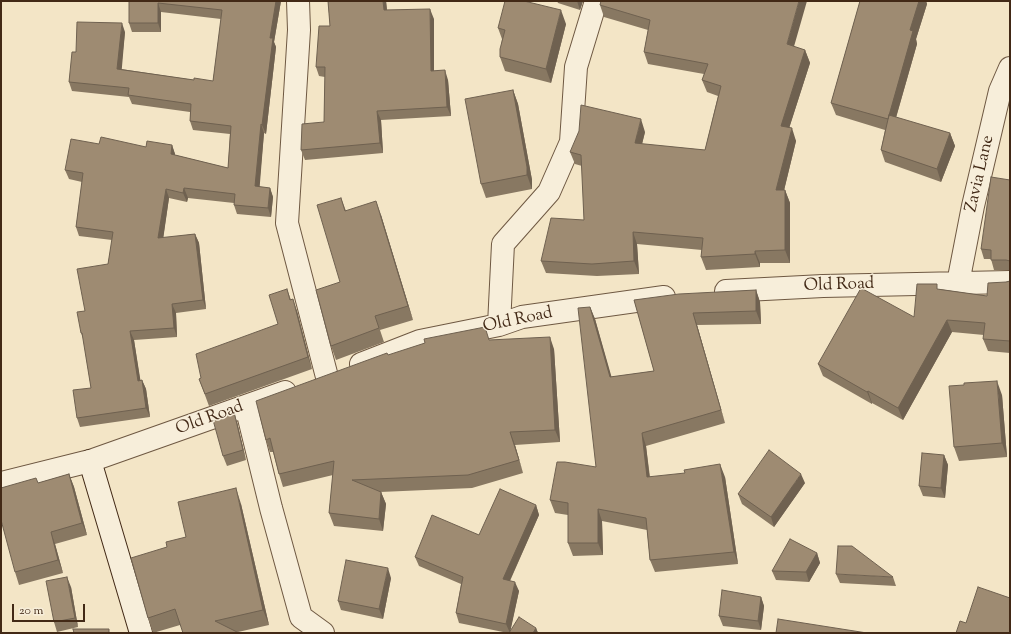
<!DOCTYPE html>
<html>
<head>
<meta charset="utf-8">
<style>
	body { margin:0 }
	#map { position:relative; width:1011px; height:634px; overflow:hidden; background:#f3e5c6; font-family:"Sorts Mill Goudy",serif }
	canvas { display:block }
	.frame { position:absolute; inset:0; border:2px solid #422916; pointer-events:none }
	.scale { position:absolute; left:12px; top:604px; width:73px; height:18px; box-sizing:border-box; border:2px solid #422916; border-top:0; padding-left:5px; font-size:12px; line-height:14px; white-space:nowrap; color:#422916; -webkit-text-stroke:3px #f7eeda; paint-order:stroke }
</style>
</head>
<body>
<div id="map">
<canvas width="1011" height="634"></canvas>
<div class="frame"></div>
<div class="scale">20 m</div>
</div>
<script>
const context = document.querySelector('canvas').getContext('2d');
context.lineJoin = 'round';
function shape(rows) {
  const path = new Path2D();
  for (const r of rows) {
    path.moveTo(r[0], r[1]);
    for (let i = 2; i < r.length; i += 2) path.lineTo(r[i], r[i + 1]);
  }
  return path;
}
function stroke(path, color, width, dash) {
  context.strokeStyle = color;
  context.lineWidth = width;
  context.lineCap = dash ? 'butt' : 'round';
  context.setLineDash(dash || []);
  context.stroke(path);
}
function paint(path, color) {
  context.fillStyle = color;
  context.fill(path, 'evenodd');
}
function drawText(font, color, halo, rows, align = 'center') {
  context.font = font + ' "Sorts Mill Goudy",serif';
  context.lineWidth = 3;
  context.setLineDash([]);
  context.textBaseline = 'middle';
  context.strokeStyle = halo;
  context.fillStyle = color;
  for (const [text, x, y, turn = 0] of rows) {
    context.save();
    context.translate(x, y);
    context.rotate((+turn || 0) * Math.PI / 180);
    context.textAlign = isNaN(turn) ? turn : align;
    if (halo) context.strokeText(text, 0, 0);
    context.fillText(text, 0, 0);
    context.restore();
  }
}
const street = shape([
	[298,1,299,30,287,223,327,377],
	[958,283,973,206,1000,91,1010,68],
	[726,291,823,286,1010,282],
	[499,325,503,244,549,192,571,142,576,67,596,1],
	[361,364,420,341,499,325,522,317,664,297],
	[246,406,271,508,301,617,323,633],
	[1,483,90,461,285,392]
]);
const secondary = shape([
	[90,461,141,633]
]);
stroke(street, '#6e5842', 24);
stroke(secondary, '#422916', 24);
stroke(street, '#f7eeda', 22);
stroke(secondary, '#f7eeda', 22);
paint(shape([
	[129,1,281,1,274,42,276,47,266,134,264,133,259,187,270,188,273,197,271,217,237,214,234,205,234,203,188,198,187,202,169,198,163,238,195,234,199,243,206,309,176,313,177,337,134,340,140,380,142,380,146,389,150,417,80,427,77,418,91,388,83,338,81,333,85,311,108,264,112,240,79,236,76,227,82,182,69,179,65,170,99,144,146,147,172,145,175,154,175,155,228,168,230,134,193,130,190,121,190,112,132,104,129,97,72,91,69,82,76,52,125,32,121,69,194,80,213,81,221,19,161,12,161,32,132,32,129,23],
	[328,1,386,1,387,10,434,19,434,71,448,80,451,116,381,120,383,153,305,160,301,150,324,122,325,77,319,76,316,67,330,26],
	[557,1,583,1,580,10,558,3],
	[860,1,926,1,927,4,916,39,917,44,896,118,950,133,955,146,941,182,885,162,881,150,885,130,836,115,831,103],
	[600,5,794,47,805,50,810,63,789,128,796,141,784,190,785,190,790,203,790,263,760,263,760,267,706,270,701,257,702,250,637,244,639,274,597,276,546,273,541,261,584,220,582,166,575,164,570,152,645,132,642,144,705,150,718,96,707,92,702,80,704,74,648,64,644,52,648,30,604,17],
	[566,24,551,83,505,71,500,57,502,39,498,28],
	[513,90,518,104,532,180,532,189,486,198,481,184],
	[1010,180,1010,270,994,270,991,259,984,259,981,249],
	[341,198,346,211,381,215,413,320,380,330,384,342,336,360,331,346,340,282],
	[1010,281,1010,353,988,351,983,339,984,335,952,332,903,420,872,403,872,404,823,376,818,364,914,317,939,289,987,296,1006,282],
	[287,289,291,300,297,311,312,369,209,406,199,379,201,378,278,324],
	[756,290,760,302,761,324,697,325,725,423,646,446,650,477,725,477,738,564,655,572,650,560,647,530,602,521,603,555,573,556,568,543,568,515,555,513,550,500,596,467,590,307,595,319,611,377,654,371,634,300],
	[490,340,554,349,560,442,515,445,523,473,472,488,380,492,381,492,386,504,383,531,334,526,329,513,333,475,283,487,279,474,273,452,270,452,266,440,388,355],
	[1002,395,1007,457,959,461,954,447],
	[237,422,246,460,227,466,223,456],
	[944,455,948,465,945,498,923,496,919,486],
	[69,474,74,487,87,535,55,544,63,573,19,585,15,572,38,483],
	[805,483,774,527,742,504,738,494],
	[241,504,269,625,238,632,180,625,153,633,148,618,167,547,186,537],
	[536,505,539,515,510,581,519,591,510,631,536,628,538,633,508,633,459,623,456,613,461,584,419,566,415,557,479,535],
	[817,553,820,563,809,582,776,580,772,571],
	[836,574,893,577,896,586,840,583],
	[391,578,383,619,341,610,338,601],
	[71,587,78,627,57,632,54,622],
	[761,597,764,606,761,630,723,626,719,616]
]), '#887862');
paint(shape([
	[276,1,281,1,274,42,276,47,266,134,262,125,270,38],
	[383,1,386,1,388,20,384,10],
	[577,1,583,1,580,10],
	[799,1,807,1,791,57,787,44],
	[919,1,926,1,927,4,916,39,917,44,892,131,888,119,910,30],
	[158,3,161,12,161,32,158,23],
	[430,9,434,19,434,80,431,71],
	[561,10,566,24,551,83,546,69],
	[122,23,125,32,121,78,117,69],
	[805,50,810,63,786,138,781,126],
	[445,70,448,80,451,116,447,107],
	[513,90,518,104,532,180,532,189,527,175],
	[377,111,381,120,383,153,380,143],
	[641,119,645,132,639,156,635,143],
	[261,124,264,133,259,195,255,186],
	[792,128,796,141,781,203,776,190],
	[950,133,955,146,941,182,937,169],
	[172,145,175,154,174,164,171,154],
	[184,188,188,198,187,202,183,193],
	[270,188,273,197,271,217,268,208],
	[166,189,169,198,162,247,158,238],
	[785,190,790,203,790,263,785,250],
	[376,201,381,215,413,320,408,306],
	[633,232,637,244,639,274,634,261],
	[195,234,199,243,206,309,203,300],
	[755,251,760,263,760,267,755,254],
	[756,290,760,302,761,324,756,311],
	[293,299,297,311,312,369,308,357],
	[172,304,176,313,177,337,174,328],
	[590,307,595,319,615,389,610,377],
	[693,313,697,325,725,423,721,410],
	[947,320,952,332,903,420,898,408],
	[130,331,134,340,142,390,138,381],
	[550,337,554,349,560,442,555,430],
	[142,380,146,389,150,417,146,408],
	[997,381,1002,395,1007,457,1002,443],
	[868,391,872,403,872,404,867,392],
	[234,412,237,422,246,460,243,450],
	[510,432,515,445,523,473,519,460],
	[642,433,646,446,651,490,647,477],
	[944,455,948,465,945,498,941,488],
	[720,464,725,477,738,564,734,552],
	[69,474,74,487,87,535,82,523],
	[801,474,805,483,774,527,771,517],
	[236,488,241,504,269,625,263,610],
	[381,492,386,504,383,531,379,519],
	[536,505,539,515,506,589,503,579],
	[598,509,602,521,603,555,598,543],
	[51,532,55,544,63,573,58,560],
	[817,553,820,563,809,582,806,572],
	[388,568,391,578,383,619,379,609],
	[67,577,71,587,78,627,75,618],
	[515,582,519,591,510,633,506,624],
	[761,597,764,606,761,630,758,621],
	[536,628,538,633,533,633]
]), '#6f6150');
const building = shape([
	[129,1,276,1,270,38,273,38,262,125,261,124,255,186,270,188,268,208,234,205,235,194,184,188,183,193,166,189,158,238,195,234,203,300,172,304,174,328,130,331,138,381,142,380,146,408,77,418,73,390,91,388,82,333,81,333,77,312,85,311,77,269,108,264,113,232,76,227,83,173,65,170,71,139,99,144,101,137,146,147,147,141,172,145,171,154,228,168,231,126,190,121,191,104,128,95,129,88,69,82,72,52,76,52,77,22,122,23,117,69,194,80,194,78,213,81,222,10,158,3,158,23,129,23,129,1],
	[328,1,383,1,384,10,430,9,431,71,445,70,447,107,377,111,380,143,301,150,302,124,324,122,325,67,316,67,319,26,330,26,328,1],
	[505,1,524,1,561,10,546,69,500,57,500,49,505,30,498,28,505,1],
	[601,1,799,1,787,44,805,50,781,126,792,128,776,190,785,190,785,250,755,251,755,254,701,257,703,238,633,232,634,261,592,264,541,261,551,218,584,220,581,155,570,152,579,131,581,105,641,119,635,143,705,150,721,86,702,80,708,64,644,52,650,20,600,5,601,1],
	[860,1,919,1,910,30,913,31,888,119,831,103,860,1],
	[513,90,527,167,527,175,481,184,465,99,513,90],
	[889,115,950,133,937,169,881,150,889,115],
	[991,177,1010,180,1010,261,1006,260,991,260,991,250,981,249,991,177],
	[341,198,345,211,376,201,408,306,375,316,379,328,331,346,316,290,340,282,317,205,341,198],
	[1010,281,1010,341,983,339,985,323,947,320,898,408,868,391,867,392,818,364,861,288,914,317,917,284,937,284,937,289,987,296,988,283,1006,282,1010,281],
	[287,289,290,300,293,299,308,357,205,394,199,379,201,378,196,354,278,324,269,295,287,289],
	[756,290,756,311,693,313,721,410,642,433,647,477,685,473,684,470,720,464,734,552,650,560,646,518,598,509,598,543,568,543,568,503,550,500,557,462,565,462,596,467,578,308,590,307,610,377,654,371,634,300,679,294,756,290],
	[485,327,489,340,550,337,555,430,510,432,519,460,468,475,352,480,381,492,379,519,329,513,334,461,279,474,270,438,266,440,256,401,387,353,388,355,425,343,424,339,485,327],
	[997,381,1002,443,954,447,949,386,964,385,964,383,997,381],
	[234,412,243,450,223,456,213,420,234,412],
	[769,450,801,474,771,517,738,494,769,450],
	[922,453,944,455,941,488,919,486,922,453],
	[69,474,82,523,51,532,58,560,15,572,1,520,1,488,36,478,38,483,69,474],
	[236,488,263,610,215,621,239,633,183,633,175,609,148,618,131,558,167,547,166,542,186,537,178,502,236,488],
	[500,489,536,505,503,579,515,582,506,624,456,613,463,577,415,557,432,515,479,535,500,489],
	[790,539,817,553,806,572,772,571,790,539],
	[838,546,852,546,893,577,836,574,838,546],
	[346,560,388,568,379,609,338,601,346,560],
	[67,577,75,618,54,622,46,581,67,577],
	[978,587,1010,598,1010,633,956,633,960,621,966,623,978,587],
	[722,590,761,597,758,621,719,616,722,590],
	[519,617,536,628,533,633,509,633,519,617],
	[778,619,867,633,776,633,778,619],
	[73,629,109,629,109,633,74,633,73,629]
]);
paint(building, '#9e8b72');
stroke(building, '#6f6150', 1);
drawText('17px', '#422916', '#f7eeda', [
	["Zavia Lane",981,174,-77],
	["Old Road",839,286,-2],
	["Old Road",518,321,-12],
	["Old Road",210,419,-20]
]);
</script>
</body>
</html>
